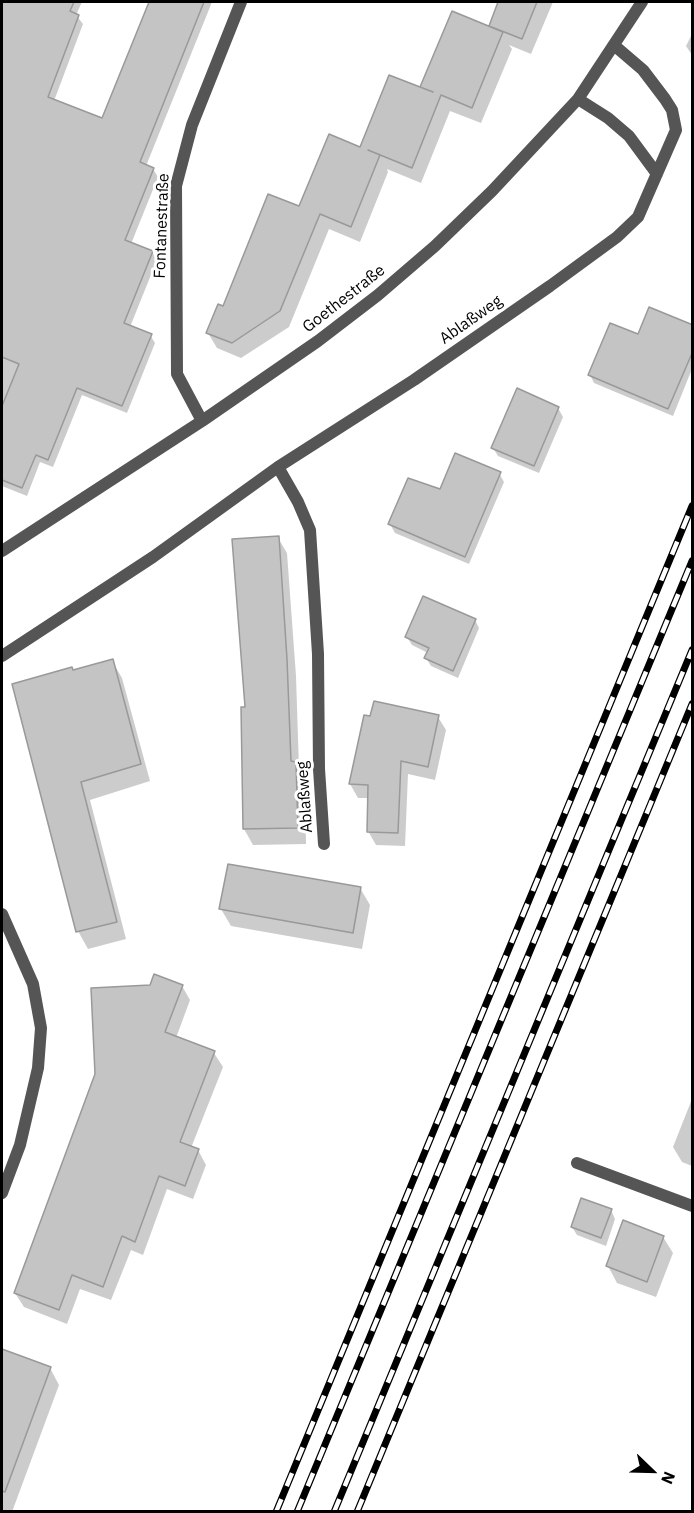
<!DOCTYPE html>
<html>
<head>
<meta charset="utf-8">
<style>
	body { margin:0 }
	#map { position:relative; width:694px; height:1513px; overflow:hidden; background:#fff; font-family:"IBM Plex Sans",sans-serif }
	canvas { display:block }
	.frame { position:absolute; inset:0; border:3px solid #000; pointer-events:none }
	.north { position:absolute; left:622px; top:1441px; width:60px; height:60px; -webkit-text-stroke:4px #fff; paint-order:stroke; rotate:113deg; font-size:16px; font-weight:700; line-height:24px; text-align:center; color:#000 }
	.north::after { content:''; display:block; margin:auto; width:21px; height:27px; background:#000; clip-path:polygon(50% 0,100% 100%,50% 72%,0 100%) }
</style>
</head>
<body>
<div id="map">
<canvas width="694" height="1513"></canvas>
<div class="frame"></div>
<div class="north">N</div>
</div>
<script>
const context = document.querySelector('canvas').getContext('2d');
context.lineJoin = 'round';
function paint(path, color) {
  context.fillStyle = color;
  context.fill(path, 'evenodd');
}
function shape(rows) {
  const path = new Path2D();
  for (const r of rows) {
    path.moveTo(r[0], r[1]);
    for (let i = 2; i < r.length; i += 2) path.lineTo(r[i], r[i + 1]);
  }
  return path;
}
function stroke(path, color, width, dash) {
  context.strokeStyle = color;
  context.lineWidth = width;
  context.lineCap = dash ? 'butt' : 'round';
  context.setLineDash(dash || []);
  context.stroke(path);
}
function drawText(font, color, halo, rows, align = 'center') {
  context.font = font + ' "IBM Plex Sans",sans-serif';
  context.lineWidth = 6;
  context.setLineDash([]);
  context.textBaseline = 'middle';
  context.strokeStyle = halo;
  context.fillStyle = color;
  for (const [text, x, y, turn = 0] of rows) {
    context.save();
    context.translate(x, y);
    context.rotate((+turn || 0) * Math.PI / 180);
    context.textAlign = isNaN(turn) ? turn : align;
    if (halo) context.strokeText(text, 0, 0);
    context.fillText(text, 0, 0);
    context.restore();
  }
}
paint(shape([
	[2,2,82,2,76,15,83,24,54,101,103,120,151,2,212,2,146,166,153,169,158,177,131,244,152,252,157,260,130,327,150,335,155,343,127,413,82,395,53,467,40,462,27,496,2,486],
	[500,2,553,2,531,54,509,45,512,49,481,123,450,111,421,183,387,169,388,172,360,242,329,229,289,327,241,358,217,348,208,333,224,308,300,208,361,149,492,29,491,26],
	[692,34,692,55,686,46],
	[692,327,692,369,673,416,594,383,590,375,638,336],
	[558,408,563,417,539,473,498,456,493,448],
	[499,473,504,482,469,564,395,533,390,524,441,491],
	[278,538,287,553,296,676,299,769,305,779,306,844,253,845,244,829,246,708],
	[475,620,479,628,458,678,431,666,426,658,428,653,412,645,407,637],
	[112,661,122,678,150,781,90,800,126,939,88,949,78,931,73,671],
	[365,717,438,717,446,730,435,780,408,774,405,846,376,845,368,831,369,798,358,798,350,784],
	[360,888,370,905,362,949,231,926,221,909],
	[182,986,190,1000,176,1038,214,1053,223,1067,191,1148,198,1150,206,1165,193,1199,167,1189,143,1255,131,1250,111,1300,80,1289,67,1324,24,1307,15,1293],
	[692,1099,692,1166,682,1162,673,1147],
	[611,1210,615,1219,606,1246,577,1235,572,1227],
	[663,1237,673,1253,656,1297,617,1283,608,1266],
	[2,1350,50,1368,59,1385,12,1512,2,1512]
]), '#0003');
const building = shape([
	[2,2,74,2,70,11,79,15,48,97,102,118,149,2,204,2,140,162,154,168,125,240,153,251,124,323,152,334,122,406,77,388,48,460,36,455,22,488,2,480,2,406,19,364,2,357,2,2],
	[498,2,537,2,522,39,489,26,498,2],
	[452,11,503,32,472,108,441,95,412,168,368,150,380,155,351,227,320,214,280,311,232,343,206,333,218,304,223,306,268,194,299,206,329,134,360,147,389,75,433,92,420,87,452,11],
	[649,307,693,325,693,351,668,409,588,375,610,323,638,334,649,307],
	[517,388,559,407,534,466,491,448,517,388],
	[455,453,501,472,465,557,388,524,408,478,440,489,455,453],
	[279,536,287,659,291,761,296,762,298,828,243,829,241,707,245,707,232,539,279,536],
	[423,596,476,619,453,671,424,658,429,648,405,637,423,596],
	[113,659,141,764,81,782,117,922,76,932,12,684,72,667,73,670,113,659],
	[374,701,439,715,428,767,401,761,398,833,367,832,368,785,349,784,364,715,370,716,374,701],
	[228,864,361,887,353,933,219,909,228,864],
	[154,974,183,985,165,1032,215,1051,180,1142,199,1149,185,1186,159,1176,135,1242,122,1236,103,1287,72,1275,59,1310,14,1293,95,1074,91,988,150,985,154,974],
	[581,1198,612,1209,601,1238,571,1227,581,1198],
	[623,1220,664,1236,647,1282,606,1266,623,1220],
	[2,1349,51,1367,5,1492,2,1491,2,1349]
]);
paint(building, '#c4c4c4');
stroke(building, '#999', 1.5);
stroke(shape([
	[578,99,608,118,629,136,657,174],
	[202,421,177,374,176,186,192,125,241,2],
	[278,467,298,502,310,530,318,654,319,769,324,844],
	[2,551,202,421,318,341,378,295,435,246,492,191,578,99,642,2],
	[2,656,153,557,278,467,414,380,550,286,617,237,638,217,676,130,672,110,665,99,643,70,615,46],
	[2,914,33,984,41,1028,38,1068,20,1145,2,1193],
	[577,1163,692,1206]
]), '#555', 12);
const rail = shape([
	[276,1512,692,506],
	[297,1512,692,561],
	[334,1512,692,650],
	[357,1512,692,704]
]);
stroke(rail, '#000', 7);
stroke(rail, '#fff', 4.5, [14]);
drawText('16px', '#000', '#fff', [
	["Fontanestraße",162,226,-88],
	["Goethestraße",344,299,-38],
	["Ablaßweg",471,320,-35],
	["Ablaßweg",305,797,-94]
]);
</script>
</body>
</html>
